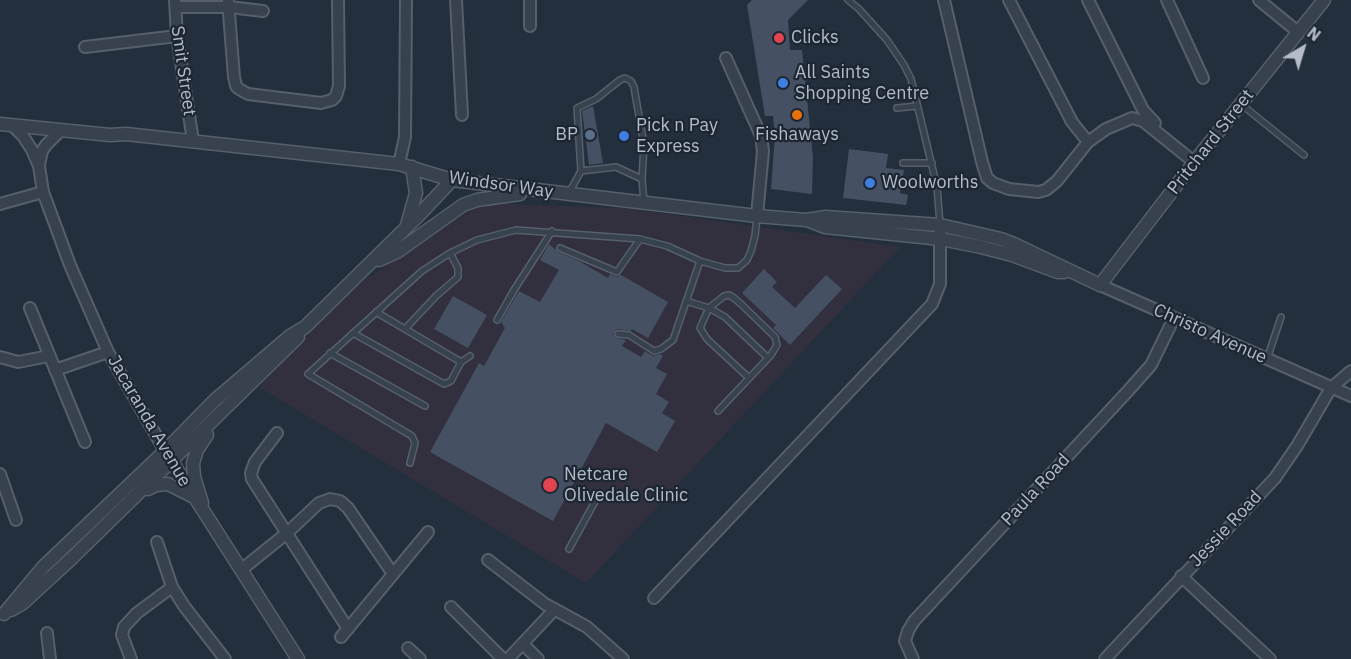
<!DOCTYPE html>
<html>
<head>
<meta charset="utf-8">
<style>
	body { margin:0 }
	#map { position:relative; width:1351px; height:659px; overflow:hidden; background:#242f3e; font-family:"IBM Plex Sans",sans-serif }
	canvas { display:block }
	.north { position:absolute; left:1273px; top:18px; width:60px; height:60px; -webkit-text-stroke:4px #1d2633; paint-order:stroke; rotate:38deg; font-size:16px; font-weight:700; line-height:24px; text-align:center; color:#b4bcc9 }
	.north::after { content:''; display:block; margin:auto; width:21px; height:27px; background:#b4bcc9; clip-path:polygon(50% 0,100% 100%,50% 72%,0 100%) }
</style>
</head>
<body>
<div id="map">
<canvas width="1351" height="659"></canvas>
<div class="north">N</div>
</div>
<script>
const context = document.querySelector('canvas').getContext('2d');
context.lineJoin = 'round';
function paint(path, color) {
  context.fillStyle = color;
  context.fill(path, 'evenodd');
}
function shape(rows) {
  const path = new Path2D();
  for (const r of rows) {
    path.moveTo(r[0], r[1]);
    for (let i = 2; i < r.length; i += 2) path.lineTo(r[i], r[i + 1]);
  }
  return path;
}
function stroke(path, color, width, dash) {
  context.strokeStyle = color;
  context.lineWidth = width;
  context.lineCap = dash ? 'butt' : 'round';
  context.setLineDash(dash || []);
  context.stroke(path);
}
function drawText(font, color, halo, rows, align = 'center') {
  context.font = font + ' "IBM Plex Sans",sans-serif';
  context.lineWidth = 4.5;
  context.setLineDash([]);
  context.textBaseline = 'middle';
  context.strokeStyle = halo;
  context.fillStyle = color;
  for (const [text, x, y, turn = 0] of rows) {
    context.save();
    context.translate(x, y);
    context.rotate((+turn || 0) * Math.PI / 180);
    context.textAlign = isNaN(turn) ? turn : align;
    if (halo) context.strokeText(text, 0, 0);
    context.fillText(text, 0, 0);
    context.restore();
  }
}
paint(shape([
	[505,204,625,208,900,247,586,583,259,387,322,320,361,283,449,223,479,206]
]), '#32303f');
paint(shape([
	[752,0,808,0,788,20,790,50,802,50,813,158,812,194,771,189,775,135,773,116,765,116,747,5],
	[593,106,603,163,589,165,582,111],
	[849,149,888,154,886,168,904,170,900,193,908,195,906,205,843,198],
	[549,244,558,252,579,261,608,278,610,274,617,277,621,275,668,302,648,338,632,329,631,331,617,329,613,334,616,338,626,340,622,346,641,357,645,351,653,356,660,354,663,356,656,368,667,374,656,394,669,402,662,413,675,421,657,452,606,423,553,521,430,452,479,363,484,366,505,328,501,322,519,291,540,302,559,270,540,260],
	[764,269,777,282,772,287,795,308,826,275,842,289,790,345,773,328,776,325,742,293],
	[453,296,487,315,468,348,434,329]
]), '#455162');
const service = shape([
	[848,0,859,9,887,40,904,65,911,79,937,187,940,224],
	[1242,105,1304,155],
	[897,108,917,106],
	[903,163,932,163],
	[581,171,616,167,642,179],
	[569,193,581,171,577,108,596,99,620,80,625,78,631,81,634,87,644,145,642,179,644,202],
	[560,248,617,272,640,239],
	[686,301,709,308,725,317,768,358],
	[376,312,461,362],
	[497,320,514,290,552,231],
	[405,329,436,296,458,277,458,268,450,253],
	[353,333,444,384,451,381,461,362,470,356],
	[618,334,629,335,654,351,661,349,673,340,700,261],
	[330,353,425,406],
	[1267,359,1281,317],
	[718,411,771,355,777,345,775,337,742,305,734,298,729,295,724,296,709,308,700,328,707,339,749,378],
	[410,463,415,443,412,436,308,374,422,271,450,253,477,240,516,230,640,239,667,246,700,261,725,268,738,268,747,260,751,251,755,236,757,216],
	[569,549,598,496]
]);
const minor = shape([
	[175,0,177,36,193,141],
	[228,0,234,77,236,86,239,89,248,94,321,103,332,100,336,96,339,86,338,0],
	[456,0,462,115],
	[530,0,530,26],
	[944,0,982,162,987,178,993,183,1009,189,1038,192,1046,190,1057,181,1088,142,1106,129,1132,118,1143,121,1194,162],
	[1009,0,1072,122,1088,142],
	[1088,0,1143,110,1155,123],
	[1167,0,1203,78],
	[1259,0,1298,32],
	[176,7,229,7,263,11],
	[85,47,177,36],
	[726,58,761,136,763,151,757,216],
	[13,126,23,136,32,150,39,166,43,192,70,265,108,352,165,451],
	[399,164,405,137,406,0],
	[39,165,42,151,46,145,60,131],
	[0,204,43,192],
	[1100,285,1351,396],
	[30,308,85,442],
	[0,357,18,362,49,356],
	[55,370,108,352],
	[277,433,255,462,251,473,252,479,348,629],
	[0,474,16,520],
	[157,542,172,587,184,606,225,659],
	[488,560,545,604,587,627,623,659],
	[241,570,287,533,319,503,330,499,340,501,348,508,393,574],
	[1181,576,1270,659],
	[654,598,932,304,940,284,940,231],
	[451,607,503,659],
	[47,633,50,659],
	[341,637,428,532],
	[523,644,538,659],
	[408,648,420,659],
	[131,659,122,635,124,627,137,613,172,587],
	[508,659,555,609],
	[913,659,905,641,908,631,914,621,1128,391,1151,365,1174,318],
	[1105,659,1275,478,1297,446,1331,388,1351,371]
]);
const tertiary = shape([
	[0,124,110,135,126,134,399,164,452,180,757,216,806,220,826,217,940,225,1001,239,1014,244,1100,285,1199,156,1324,0],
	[807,220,825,227,941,239,981,247,1012,255,1058,272,1064,272],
	[407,225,416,193,412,167],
	[379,260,397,252,463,205,477,200,520,194],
	[169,457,298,659],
	[148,489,156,485,168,484,192,496],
	[202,503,194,477,193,463,197,450,207,435],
	[11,610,23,603,72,558,298,337],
	[4,614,43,567,165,451,215,400,290,336,305,327,416,218,452,180]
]);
stroke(service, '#565f6c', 8);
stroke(minor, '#565f6c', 14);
stroke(tertiary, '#565f6c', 15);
stroke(service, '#38414e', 5);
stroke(minor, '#38414e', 10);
stroke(tertiary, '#38414e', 12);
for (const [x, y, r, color] of [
	[779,38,6,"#e0444e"],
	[783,83,6,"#3f7fe0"],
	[797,115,6,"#e8710a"],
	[590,135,6,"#5c6f8a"],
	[624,136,6,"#3f7fe0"],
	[870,183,6,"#3f7fe0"],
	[550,485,8,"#e0444e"]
]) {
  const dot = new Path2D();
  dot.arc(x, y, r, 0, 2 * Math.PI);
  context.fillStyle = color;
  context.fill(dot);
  stroke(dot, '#1d2633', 2);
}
drawText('18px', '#b4bcc9', '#1d2633', [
	["Clicks",791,38],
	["All Saints",795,73],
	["Shopping Centre",795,94],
	["Pick n Pay",636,126],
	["Express",636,147],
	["BP",578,135,"right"],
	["Fishaways",797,135,"center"],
	["Woolworths",882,183],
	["Netcare",564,475],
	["Olivedale Clinic",564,496]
], 'left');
drawText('18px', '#b4bcc9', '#1d2633', [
	["Smit Street",183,71,82],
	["Pritchard Street",1211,142,-52],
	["Windsor Way",501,185,8],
	["Christo Avenue",1210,334,24],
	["Jacaranda Avenue",149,421,60],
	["Paula Road",1036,490,-47],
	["Jessie Road",1226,529,-47]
]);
</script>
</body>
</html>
